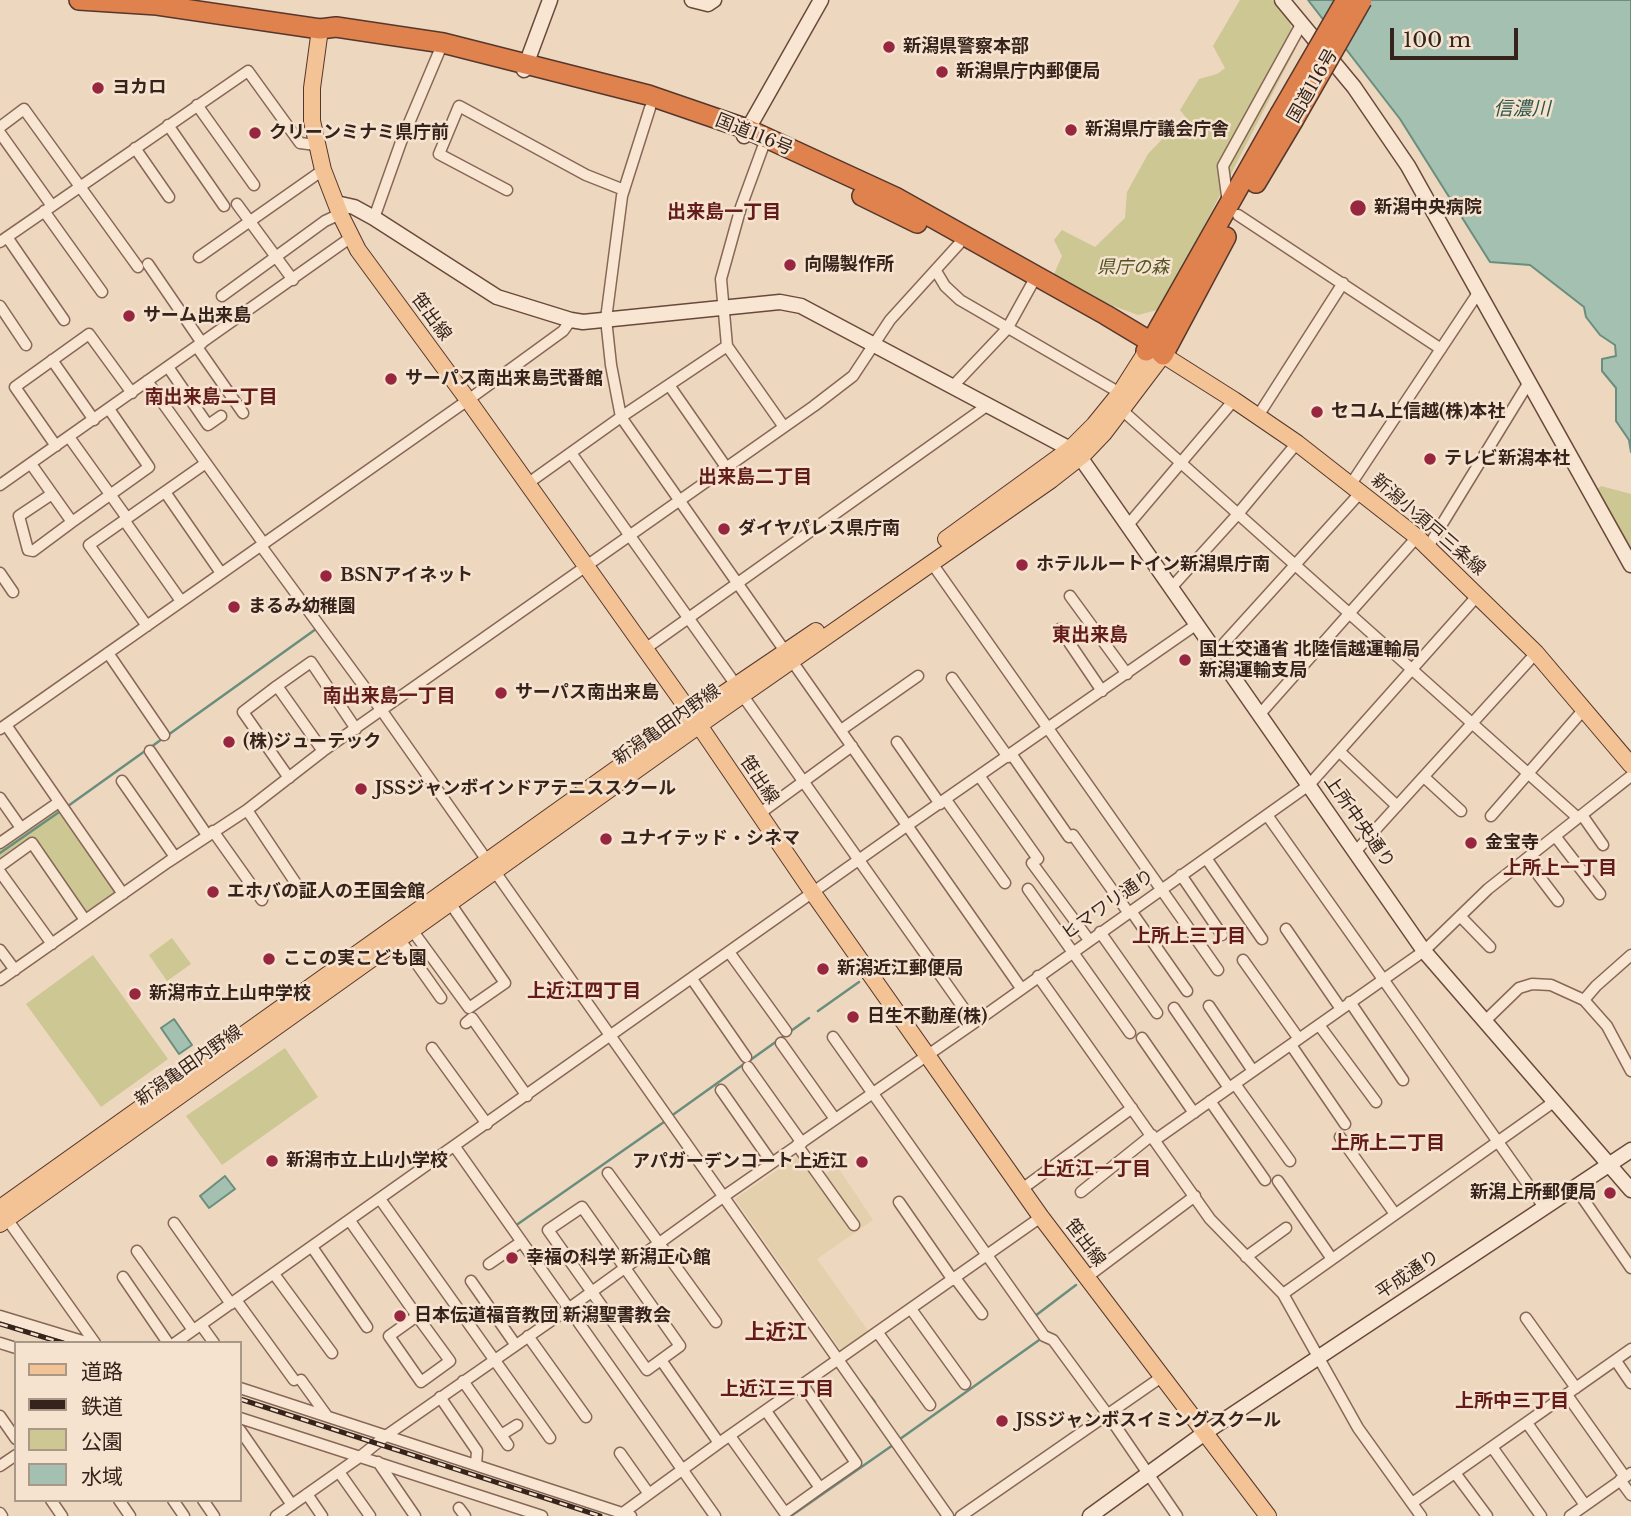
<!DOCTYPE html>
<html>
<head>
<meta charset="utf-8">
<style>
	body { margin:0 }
	#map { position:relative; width:1631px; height:1516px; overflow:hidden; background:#eed7bf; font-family:"Libre Baskerville","Noto Sans JP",serif }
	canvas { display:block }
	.legend { position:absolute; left:14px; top:1341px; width:228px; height:161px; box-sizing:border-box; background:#f6e3cf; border:2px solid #a99787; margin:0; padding:9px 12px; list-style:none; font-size:21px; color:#36241c }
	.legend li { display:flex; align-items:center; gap:14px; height:35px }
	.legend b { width:35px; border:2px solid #a99787 }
	.scale { position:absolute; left:1390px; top:28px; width:128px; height:32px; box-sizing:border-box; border:4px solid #36241c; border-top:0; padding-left:9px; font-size:21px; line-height:24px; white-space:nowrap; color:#36241c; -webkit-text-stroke:5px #f6e3cf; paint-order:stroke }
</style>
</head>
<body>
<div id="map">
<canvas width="1631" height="1516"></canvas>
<ul class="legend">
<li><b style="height:9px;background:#f3c396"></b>道路</li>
<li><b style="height:9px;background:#36241c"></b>鉄道</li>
<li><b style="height:19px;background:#ccc793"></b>公園</li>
<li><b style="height:19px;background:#a3c0b1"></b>水域</li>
</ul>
<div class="scale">100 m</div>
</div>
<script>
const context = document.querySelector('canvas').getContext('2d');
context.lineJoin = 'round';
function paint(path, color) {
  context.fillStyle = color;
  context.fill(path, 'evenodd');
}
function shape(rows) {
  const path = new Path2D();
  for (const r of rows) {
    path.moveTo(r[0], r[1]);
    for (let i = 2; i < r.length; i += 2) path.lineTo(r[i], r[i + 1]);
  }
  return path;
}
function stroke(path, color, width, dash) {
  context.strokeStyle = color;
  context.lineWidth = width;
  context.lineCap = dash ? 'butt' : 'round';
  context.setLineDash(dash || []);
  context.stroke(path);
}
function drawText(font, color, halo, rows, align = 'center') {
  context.font = font + ' "Libre Baskerville","Noto Sans JP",serif';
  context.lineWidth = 5;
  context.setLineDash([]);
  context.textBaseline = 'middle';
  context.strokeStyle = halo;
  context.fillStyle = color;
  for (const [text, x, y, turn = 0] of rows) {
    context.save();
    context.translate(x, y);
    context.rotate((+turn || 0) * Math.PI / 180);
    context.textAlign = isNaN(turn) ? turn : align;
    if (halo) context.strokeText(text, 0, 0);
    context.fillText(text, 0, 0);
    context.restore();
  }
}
paint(shape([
	[798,1156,816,1180,837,1166,873,1220,817,1259,871,1335,844,1355,735,1199]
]), '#e4d0ad');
paint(shape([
	[1240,0,1272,0,1289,18,1296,48,1161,309,1138,315,1103,302,1054,274,1062,256,1054,240,1062,230,1095,247,1125,218,1127,192,1148,154,1168,133,1183,131,1187,119,1180,110,1199,79,1217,74,1225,68,1213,46],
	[1601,486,1631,494,1631,558,1595,491],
	[57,810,116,894,87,916,32,839,0,861,0,849],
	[172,938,191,964,167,981,149,955],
	[93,955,168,1059,101,1107,26,1004],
	[285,1048,318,1097,222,1165,186,1116]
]), '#ccc793');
const water = shape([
	[1308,0,1631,0,1631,452,1629,440,1616,421,1616,388,1602,371,1602,359,1616,356,1615,345,1600,335,1586,317,1584,307,1530,265,1490,262,1400,119,1308,0],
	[174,1019,192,1045,179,1054,161,1028,174,1019],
	[225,1176,235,1189,209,1208,200,1196,225,1176]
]);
paint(water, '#a3c0b1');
stroke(water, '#6a8e7e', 2);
stroke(shape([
	[168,735,316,629],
	[151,747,162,739],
	[68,806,145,751],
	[0,853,62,810],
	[818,1011,859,982],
	[749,1061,809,1018],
	[674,1114,744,1064],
	[515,1226,664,1122],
	[1035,1316,1076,1285],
	[861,1384,867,1391],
	[871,1397,875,1402],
	[900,1439,1042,1338],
	[791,1516,893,1445]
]), '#6a8e7e', 2.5);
const street = shape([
	[197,105,254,185],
	[650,108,622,196,606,319,611,365,621,417,1021,988],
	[168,125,224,206],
	[0,127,24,109,138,267],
	[0,133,52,206],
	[135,148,169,197],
	[507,190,439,154,459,106,586,175,624,190],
	[1228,203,1223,166,1302,23],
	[237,204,293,280],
	[44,211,102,292],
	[1238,215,1441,349],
	[374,218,401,142,439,52],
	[7,237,64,320],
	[0,242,248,71,300,143,316,145],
	[199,257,323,170],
	[148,264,202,343],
	[936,271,945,286,960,300,1120,393],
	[222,296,325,221,340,214],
	[0,306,26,345],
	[727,346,784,427],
	[197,347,243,413],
	[52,360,94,420],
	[168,367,208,425,221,416],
	[147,381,264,544],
	[669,385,726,467],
	[953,386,1007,329,1033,282],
	[1123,411,1578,818],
	[1258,416,1343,283],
	[69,437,127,518],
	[56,446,15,387,89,334,132,393],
	[571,453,736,685],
	[31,464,72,522,33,551,28,550,19,516,52,494],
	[527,484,621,417,727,346,721,279,741,207,763,147],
	[1351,484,1478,293],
	[0,485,350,238],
	[165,492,221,573],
	[124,520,181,601],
	[72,522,149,467,109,409],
	[1128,525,1234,400],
	[261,546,382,711,948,1516],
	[1428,547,1529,382],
	[931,562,1218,970],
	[0,573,13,592],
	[1171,588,1237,515,1297,443],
	[1070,596,1127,674],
	[147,626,89,545,206,463],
	[1060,629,1102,691],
	[645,649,988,405],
	[1217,651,1361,492],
	[108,653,164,735],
	[952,678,1008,757],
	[277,686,323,751],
	[743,696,974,1023],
	[1260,714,1417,537],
	[6,725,123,894],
	[0,729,468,400,563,331,571,320],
	[841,730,918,676],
	[897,742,940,804],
	[150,751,207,835],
	[1340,752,1397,806],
	[1012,755,1069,837],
	[980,777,1038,859],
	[1424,777,1461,811],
	[289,778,243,712,277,686,311,662,356,729],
	[122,781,175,857],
	[0,798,21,828],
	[946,800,1005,883],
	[247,810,299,888],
	[759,814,852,746],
	[1267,815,1544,1207],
	[1582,815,1603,845],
	[1491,816,1585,708],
	[213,831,262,900],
	[1073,835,1128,912],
	[1555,836,1600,894],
	[0,843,59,802],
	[1356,851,1536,653],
	[1206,858,1262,939],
	[1526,859,1558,901],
	[1032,863,1089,940],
	[0,866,32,843,85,920],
	[0,872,52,944],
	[1181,875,1222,935],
	[1028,889,1130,1033],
	[1131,911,1187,991],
	[1460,916,1490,947],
	[1286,929,1341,1009],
	[412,930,469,1008,505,983,450,903],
	[1100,932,1157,1013],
	[400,940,441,998],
	[0,950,15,970],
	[729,952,786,1031],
	[1243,960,1299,1039],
	[1038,976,1210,1219,1283,1294,1358,1428,1421,1516],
	[692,979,746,1057],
	[0,980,168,862,247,810,323,751,814,406,853,376,890,320,959,244],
	[1584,1000,1596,986,1631,955],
	[1350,1002,1403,1080],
	[1209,1006,1253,1071],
	[1174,1008,1229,1088],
	[1485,1021,1519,988,1532,984,1551,985,1584,1000,1607,1026,1631,1071],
	[466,1023,472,1018,527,1096],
	[1319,1025,1376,1102],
	[833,1037,1044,1336,1053,1340,1108,1415,1177,1516],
	[1142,1038,1194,1113],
	[781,1043,835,1119],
	[1291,1045,1345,1124],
	[432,1048,487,1124],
	[748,1067,802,1143],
	[1235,1084,1290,1161],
	[721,1090,772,1163],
	[1210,1101,1265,1180],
	[1340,1137,1395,1214],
	[1155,1140,1424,951,1488,889,1631,776],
	[797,1145,854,1225],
	[455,1147,715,1516],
	[608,1173,716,1322],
	[1278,1181,1332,1259],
	[1575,1187,1631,1268],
	[1022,1189,1132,1108],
	[1081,1192,1152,1135],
	[380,1199,550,1438],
	[899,1202,953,1280],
	[582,1207,680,1346,647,1370,548,1230,582,1207],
	[7,1219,95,1343],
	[350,1221,417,1316,450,1361,421,1382,389,1336,417,1316],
	[174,1223,231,1304],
	[312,1247,367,1327],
	[137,1251,193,1330],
	[1246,1257,1286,1228],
	[489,1264,521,1242],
	[274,1274,332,1353],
	[123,1277,168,1343],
	[1087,1277,1195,1196],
	[955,1278,982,1314],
	[471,1281,515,1344],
	[1283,1294,1555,1101],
	[236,1300,294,1380],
	[911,1309,965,1384],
	[0,1316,89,1343],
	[1526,1318,1576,1388],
	[201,1325,214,1343],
	[878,1333,930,1405],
	[528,1336,586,1417],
	[0,1343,16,1348],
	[175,1343,908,825,1197,624],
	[1616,1361,1631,1383],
	[301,1380,327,1416],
	[463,1381,508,1445],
	[240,1388,631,1516],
	[1567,1395,1625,1477],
	[440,1397,477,1451,476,1465],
	[766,1411,820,1488,856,1463,803,1385],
	[0,1416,16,1439],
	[240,1418,542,1516],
	[1527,1423,1585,1505],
	[240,1430,292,1505],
	[501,1435,517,1425],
	[730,1436,785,1513,820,1488],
	[719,1443,1041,1217],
	[1492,1447,1541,1516],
	[620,1453,649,1494],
	[378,1462,415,1516],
	[0,1466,16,1455],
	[339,1472,370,1516],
	[1455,1473,1487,1516],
	[1620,1480,1631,1495],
	[307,1494,322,1516],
	[51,1500,62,1516],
	[119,1500,130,1516],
	[173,1500,184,1516],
	[203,1500,214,1516],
	[1412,1503,1631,1349],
	[459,1508,465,1516],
	[0,1513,2,1516],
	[620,1515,719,1443,661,1360],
	[276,1516,361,1456,387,1435,568,1309,723,1197,974,1023,1309,785,1478,595],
	[961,1516,1163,1376],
	[1570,1516,1631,1473]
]);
const secondary = shape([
	[692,0,708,4,714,0],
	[1282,0,1354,87,1408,166,1631,565],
	[524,70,550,0],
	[744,136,821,0],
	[336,203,354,207,374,218,497,297,571,320,583,322,780,302,801,306,1070,449,1080,457,1094,477,1424,951,1631,1190],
	[1090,1516,1206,1432,1631,1150]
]);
const primary = shape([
	[320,29,312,88,312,121,323,170,340,214,358,250,468,400,692,715,813,893,1041,1217,1268,1516],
	[946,539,1070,449,1094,425,1120,393,1146,352],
	[0,1208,692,715,816,631],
	[0,1224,708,719,1051,480,1083,455,1104,433,1163,355,1234,400,1297,443,1417,537,1536,653,1631,765]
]);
const highway = shape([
	[79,0,157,5,320,29,336,27,443,43,648,95,747,129,897,198,1106,315,1151,342,1163,355],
	[1256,183,1293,121],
	[862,196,917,223],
	[1146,351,1280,114],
	[1163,355,1226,237]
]);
stroke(street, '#876757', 13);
stroke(secondary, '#69493b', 17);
stroke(primary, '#55372c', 18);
stroke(highway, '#55372c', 22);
stroke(street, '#f9e6d2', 10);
stroke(secondary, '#f9e6d2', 14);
stroke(primary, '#f3c396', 16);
stroke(highway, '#e0824e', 19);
const rail = shape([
	[0,1324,63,1343],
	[240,1399,600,1516]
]);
stroke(rail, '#36241c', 5);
stroke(rail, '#f6e3cf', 2.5, [8]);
const highwayBridge = shape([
	[1280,114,1346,0],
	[1293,121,1362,0]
]);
stroke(highwayBridge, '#55372c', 22, []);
stroke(highwayBridge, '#e0824e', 19);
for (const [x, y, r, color] of [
	[889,47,7,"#97273e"],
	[942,72,7,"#97273e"],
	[98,88,7,"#97273e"],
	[1071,130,7,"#97273e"],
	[255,133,7,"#97273e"],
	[1358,208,9,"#97273e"],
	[790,265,7,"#97273e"],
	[129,316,7,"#97273e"],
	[391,379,7,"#97273e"],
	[1317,412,7,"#97273e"],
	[1430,459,7,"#97273e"],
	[724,529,7,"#97273e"],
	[1022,565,7,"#97273e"],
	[326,576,7,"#97273e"],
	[234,607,7,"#97273e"],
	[1185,660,7,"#97273e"],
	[501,693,7,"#97273e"],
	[229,742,7,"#97273e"],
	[361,789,7,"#97273e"],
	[606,839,7,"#97273e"],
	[1471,843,7,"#97273e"],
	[213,892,7,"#97273e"],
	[269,959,7,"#97273e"],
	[823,969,7,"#97273e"],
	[135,994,7,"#97273e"],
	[853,1017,7,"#97273e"],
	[272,1161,7,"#97273e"],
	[862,1162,7,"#97273e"],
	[1610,1193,7,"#97273e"],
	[512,1258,7,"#97273e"],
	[400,1316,7,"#97273e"],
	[1002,1421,7,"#97273e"]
]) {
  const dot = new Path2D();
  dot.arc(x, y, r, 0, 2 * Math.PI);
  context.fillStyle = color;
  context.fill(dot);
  stroke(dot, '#f6e3cf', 2.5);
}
drawText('bold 18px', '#36241c', '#f6e3cf', [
	["新潟県警察本部",903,47],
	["新潟県庁内郵便局",956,72],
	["ヨカロ",112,88],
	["新潟県庁議会庁舎",1085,130],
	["クリーンミナミ県庁前",269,133],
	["新潟中央病院",1374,208],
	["向陽製作所",804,265],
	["サーム出来島",143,316],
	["サーパス南出来島弐番館",405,379],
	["セコム上信越(株)本社",1331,412],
	["テレビ新潟本社",1444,459],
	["ダイヤパレス県庁南",738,529],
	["ホテルルートイン新潟県庁南",1036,565],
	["BSNアイネット",340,576],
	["まるみ幼稚園",248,607],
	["国土交通省 北陸信越運輸局",1199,650],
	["新潟運輸支局",1199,671],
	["サーパス南出来島",515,693],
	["(株)ジューテック",243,742],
	["JSSジャンボインドアテニススクール",375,789],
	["ユナイテッド・シネマ",620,839],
	["金宝寺",1485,843],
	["エホバの証人の王国会館",227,892],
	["ここの実こども園",283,959],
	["新潟近江郵便局",837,969],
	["新潟市立上山中学校",149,994],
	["日生不動産(株)",867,1017],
	["新潟市立上山小学校",286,1161],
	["アパガーデンコート上近江",848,1162,"right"],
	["新潟上所郵便局",1596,1193,"right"],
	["幸福の科学 新潟正心館",526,1258],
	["日本伝道福音教団 新潟聖書教会",414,1316],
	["JSSジャンボスイミングスクール",1016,1421]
], 'left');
drawText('18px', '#36241c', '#f6e3cf', [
	["国道116号",1313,86,-60],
	["国道116号",754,135,22],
	["笹出線",431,317,54],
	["新潟小須戸三条線",1428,525,41],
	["新潟亀田内野線",667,725,-35],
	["笹出線",759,780,56],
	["上所中央通り",1359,822,55],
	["ヒマワリ通り",1108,905,-35],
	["新潟亀田内野線",189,1066,-35],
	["笹出線",1085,1243,53],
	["平成通り",1408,1275,-34]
]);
drawText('italic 18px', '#515322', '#f6e3cf', [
	["県庁の森",1133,268]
]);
drawText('italic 19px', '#2b574b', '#f6e3cf', [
	["信濃川",1522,110]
]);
drawText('bold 19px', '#641c1b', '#f6e3cf', [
	["出来島一丁目",724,213],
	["南出来島二丁目",211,398],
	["出来島二丁目",755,478],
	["東出来島",1090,636],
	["南出来島一丁目",389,697],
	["上所上一丁目",1560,869],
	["上所上三丁目",1189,937],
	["上近江四丁目",584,992],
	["上所上二丁目",1388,1144],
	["上近江一丁目",1094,1170],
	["上近江三丁目",777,1390],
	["上所中三丁目",1512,1402]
]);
drawText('bold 21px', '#641c1b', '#f6e3cf', [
	["上近江",776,1333]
]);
</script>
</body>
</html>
